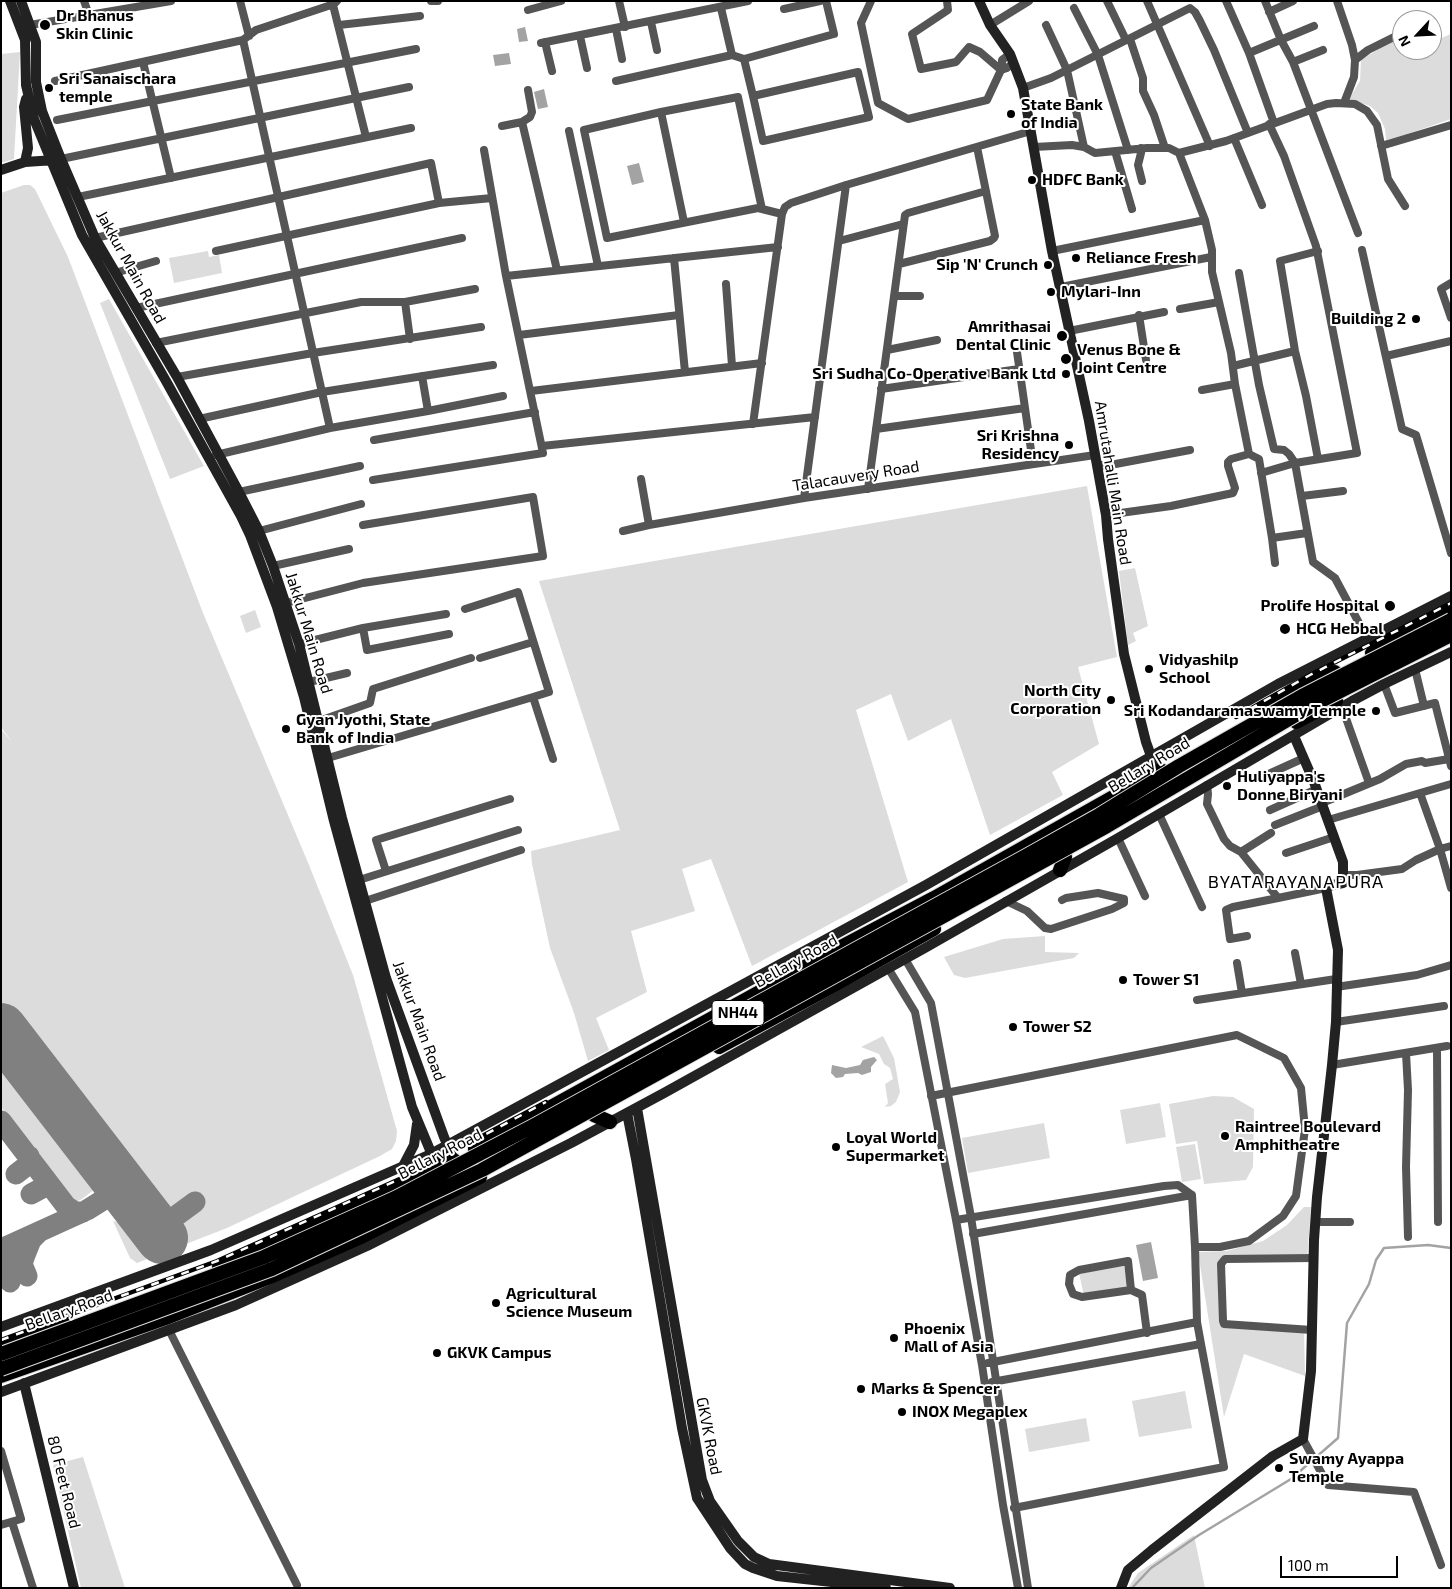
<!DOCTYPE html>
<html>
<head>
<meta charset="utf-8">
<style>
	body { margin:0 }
	#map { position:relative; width:1452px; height:1589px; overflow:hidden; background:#fff; font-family:"Exo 2",sans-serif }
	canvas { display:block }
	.frame { position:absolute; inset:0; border:2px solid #000; pointer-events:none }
	.north { position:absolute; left:1392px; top:10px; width:50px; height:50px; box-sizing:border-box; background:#fff; border:1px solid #999; border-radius:50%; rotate:245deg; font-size:14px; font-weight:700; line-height:20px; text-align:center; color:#000 }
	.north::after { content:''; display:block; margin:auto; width:18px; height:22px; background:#000; clip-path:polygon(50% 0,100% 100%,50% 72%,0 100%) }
	.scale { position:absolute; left:1280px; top:1556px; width:118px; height:22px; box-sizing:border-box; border:2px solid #000; border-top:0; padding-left:6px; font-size:15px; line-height:18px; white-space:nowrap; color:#000; -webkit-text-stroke:4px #fff; paint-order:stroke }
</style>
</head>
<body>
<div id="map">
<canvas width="1452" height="1589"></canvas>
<div class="frame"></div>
<div class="north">N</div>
<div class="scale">100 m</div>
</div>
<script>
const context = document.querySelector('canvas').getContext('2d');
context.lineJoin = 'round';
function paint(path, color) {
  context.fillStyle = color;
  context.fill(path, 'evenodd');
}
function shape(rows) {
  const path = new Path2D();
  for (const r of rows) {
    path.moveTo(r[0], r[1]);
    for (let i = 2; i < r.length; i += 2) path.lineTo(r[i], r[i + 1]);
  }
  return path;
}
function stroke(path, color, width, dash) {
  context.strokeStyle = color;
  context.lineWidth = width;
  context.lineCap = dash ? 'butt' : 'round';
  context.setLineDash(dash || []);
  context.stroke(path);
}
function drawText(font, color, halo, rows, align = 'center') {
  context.font = font + ' "Exo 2",sans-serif';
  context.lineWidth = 4;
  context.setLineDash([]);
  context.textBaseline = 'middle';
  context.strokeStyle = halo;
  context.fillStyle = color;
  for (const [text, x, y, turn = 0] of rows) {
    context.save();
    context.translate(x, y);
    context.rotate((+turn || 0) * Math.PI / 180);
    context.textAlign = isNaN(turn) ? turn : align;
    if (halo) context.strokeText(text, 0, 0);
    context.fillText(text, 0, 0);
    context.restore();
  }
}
paint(shape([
	[1451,34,1451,119,1405,135,1386,140,1385,129,1378,113,1370,106,1349,99,1360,81,1361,60,1401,35,1402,50,1407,50,1408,52,1414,50,1432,50,1432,42],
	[20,52,14,159,1,163,1,54],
	[24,185,30,185,35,189,68,257,203,613,309,865,353,975,397,1131,396,1141,392,1149,380,1156,227,1228,137,1263,130,1258,113,1221,134,1226,154,1246,202,1208,190,1194,164,1215,162,1216,160,1214,1,1010,1,729,12,742,1,727,1,193],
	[208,251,209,257,219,255,222,273,174,283,169,258],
	[109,299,204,466,170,479,100,303],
	[1087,486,1117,657,1078,667,1099,744,1052,772,1063,795,990,835,951,719,908,741,891,694,856,710,908,882,752,966,711,859,682,869,695,911,631,931,647,992,596,1018,609,1050,588,1061,574,1013,550,948,532,864,531,851,620,830,539,581],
	[1135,568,1148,626,1133,633,1136,641,1128,645,1119,571],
	[255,610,261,627,246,633,240,616],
	[1045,936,1045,952,1079,953,1074,958,965,978,954,975,944,957,1003,939],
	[883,1036,894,1058,900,1092,896,1102,891,1106,885,1107,888,1103,885,1084,893,1079,890,1068,884,1064,879,1054,861,1047],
	[1,1050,100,1177,98,1185,95,1189,82,1199,78,1201,74,1200,1,1107],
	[1213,1096,1233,1097,1254,1109,1253,1167,1246,1180,1204,1184,1197,1141,1176,1144,1169,1104],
	[1160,1103,1166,1137,1126,1144,1120,1110],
	[1044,1123,1050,1158,968,1173,962,1138],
	[1195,1144,1201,1179,1182,1182,1176,1147],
	[1304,1207,1311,1207,1307,1260,1220,1260,1222,1326,1304,1330,1305,1376,1244,1354,1224,1417,1198,1252,1227,1251,1263,1241,1287,1225],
	[1124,1265,1128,1287,1084,1296,1079,1273],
	[1185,1391,1192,1428,1139,1437,1132,1401],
	[1086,1418,1090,1441,1029,1452,1025,1429],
	[83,1457,125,1588,81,1588,53,1465],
	[1194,1535,1205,1588,1128,1588,1138,1573]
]), '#dcdcdc');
paint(shape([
	[525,27,528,41,519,42,517,29],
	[509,53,511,64,495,66,493,55],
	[544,89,548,107,538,109,534,92],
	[639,163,644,182,632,185,627,166],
	[874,1057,877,1060,871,1067,871,1072,862,1075,858,1073,845,1074,843,1077,836,1078,831,1073,832,1065,846,1068,860,1065,863,1060],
	[1151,1242,1158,1278,1143,1281,1136,1245]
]), '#a3a3a3');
stroke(shape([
	[1132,1588,1151,1568,1199,1535,1291,1479,1338,1438,1347,1323,1369,1284,1376,1260,1384,1248,1428,1245,1451,1248]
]), '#a3a3a3', 2.5);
stroke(shape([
	[1,1121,66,1206,75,1212,83,1212],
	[16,1174,29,1164,29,1156],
	[31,1194,44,1187,46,1184,45,1178],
	[149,1221,153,1225,161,1227,195,1202],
	[1,1249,87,1210,119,1190,121,1187,119,1181],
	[25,1255,22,1264,27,1276],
	[8,1262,5,1265,5,1270,10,1282],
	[1,1265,25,1255,31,1240,38,1233]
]), '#808080', 21);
stroke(shape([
	[1,1029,162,1238]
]), '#808080', 52);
const highway = shape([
	[1372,653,1451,611],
	[1266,709,1299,689,1335,672],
	[1296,722,1336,701],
	[1060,870,1065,857],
	[719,1047,838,983,934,929],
	[594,1115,610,1122],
	[475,1149,845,945,934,898,1161,770],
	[219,1267,324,1222,454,1160],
	[1,1346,65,1323],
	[1,1376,166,1318,270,1277,361,1237,480,1177]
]);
stroke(highway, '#dbdbdb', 16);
stroke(shape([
	[84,1,89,15],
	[240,1,249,36],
	[332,1,366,137],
	[431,1,438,1],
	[619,1,625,27],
	[871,1,861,23,878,103,908,119,987,100,1001,70,1007,68,1013,63],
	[947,1,948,10,912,34,921,69,956,62,969,47,980,52,1001,70],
	[1107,1,1126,40],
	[1147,1,1210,146],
	[1226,1,1249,53,1314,26],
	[1265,1,1281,40,1293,62,1323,50],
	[1337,1,1352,45,1355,60],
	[1074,8,1098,55,1128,150],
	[784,9,820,1],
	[528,10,561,1],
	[1269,12,1293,1],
	[651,22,657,50],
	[30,25,171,1],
	[339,25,420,16],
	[990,25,1029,1],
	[1046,25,1067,70,1084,147],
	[616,29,622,59],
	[580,36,587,68],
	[1130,39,1143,78,1143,91,1154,115,1165,148],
	[545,42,552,71],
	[541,43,748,1],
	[1249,53,1274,123],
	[732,55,744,59,834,34,826,1],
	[744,59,753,96,763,141,869,117,858,72,753,96],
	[143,62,171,178],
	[1293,62,1358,233],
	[1002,69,1002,60,1010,54],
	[55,81,243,40],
	[616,81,732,55,721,8],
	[1023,88,1051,78,1190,8,1195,12,1200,21,1214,50,1248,133],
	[1344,103,1354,77,1355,60,1368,50,1402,33],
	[661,112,684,222],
	[57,120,416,49],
	[522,122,557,270],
	[502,126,522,122,530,117,532,112,528,90],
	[569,131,598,266],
	[1234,138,1262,205],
	[1381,146,1451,125],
	[1034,147,1072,145,1084,147,1095,153,1147,148,1169,148,1179,153,1226,141,1327,104,1336,103,1355,104,1367,111,1377,125,1388,179,1405,206],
	[1141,148,1141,153,1138,165,1142,181],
	[1115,151,1132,209],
	[1179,153,1205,220,1212,250,1212,272,1231,353,1235,384,1202,390],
	[61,159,409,87],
	[78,197,411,128],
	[762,209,738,97,661,112,584,130,607,238,758,208,782,214],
	[95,238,431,163,439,203],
	[839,241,903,224],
	[1362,250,1402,429,1416,435,1451,553],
	[216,251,439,203,492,198],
	[1052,251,1205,220],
	[1318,251,1280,261,1295,351,1306,396,1318,459],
	[674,258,685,372],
	[899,264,990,241,994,238,995,236,977,147],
	[115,273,156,261],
	[1239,273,1259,385,1274,449,1284,450,1289,454,1295,463,1313,562,1335,578,1367,638],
	[506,276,778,247],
	[1451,283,1441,289,1451,318],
	[726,284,732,366],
	[1061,287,1211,257],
	[894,296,920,296],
	[405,302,410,339],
	[136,308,462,238],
	[1180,309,1219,302],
	[1139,315,1146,360],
	[1069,331,1164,312],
	[519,335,679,315],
	[156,343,361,302,405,302,475,289],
	[887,350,937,340],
	[1017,352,1033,464],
	[1386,356,1451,341],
	[1233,366,1295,351],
	[422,376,428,411],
	[177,377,313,353,481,327],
	[1235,384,1249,454],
	[881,389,1019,369],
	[531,391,762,363],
	[199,419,322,392,493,365],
	[753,424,782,214,785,207,791,203,846,185,1031,131],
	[330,428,243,40,256,30,334,4,337,1],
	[876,429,1025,408],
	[374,440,535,412],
	[542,446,815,417],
	[216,455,330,428,428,411,503,396],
	[1097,464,1105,466,1190,450],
	[1261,473,1295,463,1357,453,1316,246,1284,156,1269,124],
	[641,479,649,525],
	[373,480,543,453,506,276,484,150],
	[868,489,905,215,908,213,986,191],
	[239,492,360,466],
	[1302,496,1343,491],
	[804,498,846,185],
	[1106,515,1171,506,1233,493,1235,488,1228,466,1228,462,1231,459,1249,454,1259,459,1272,538,1307,533],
	[259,531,361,504],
	[623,531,649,525,804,498,1095,455],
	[1272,538,1275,563],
	[273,566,349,549],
	[286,603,363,583,543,556,533,497,363,525],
	[465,609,518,592,549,692,533,697],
	[363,628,367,650,449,634],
	[299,644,363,628,446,614],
	[480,658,533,642],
	[1415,669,1424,706],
	[309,682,347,673],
	[1384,684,1395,713,1435,703,1451,766],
	[1342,707,1369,783],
	[319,721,370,703,373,689,471,658],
	[328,758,533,697,553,759],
	[1262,777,1304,758],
	[1207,785,1208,794,1207,804,1224,839,1230,846,1241,852,1278,898,1326,888],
	[1420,793,1451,784],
	[1322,803,1380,779,1406,764,1422,761,1425,763,1449,759],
	[1270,810,1317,789],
	[1159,814,1202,907],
	[1328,820,1420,793,1440,849,1451,888],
	[1275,825,1323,806],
	[1118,838,1145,896],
	[1241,852,1271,833],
	[1286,853,1334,837],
	[386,871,376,840,510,799],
	[1342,875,1357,875,1402,869,1416,860,1440,849,1451,846],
	[359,880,518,830],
	[365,901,521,850],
	[1006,901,1027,911,1045,928,1051,929,1112,909,1124,903,1124,899,1098,893,1066,898,1062,900],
	[1247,936,1230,939,1226,910,1233,907,1278,898],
	[1295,953,1301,984],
	[905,959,931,1003,971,1217,1028,1588],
	[1237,963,1242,993],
	[888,968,915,1012,956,1220,982,1365,1003,1505,1018,1588],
	[1336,987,1417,975,1451,965],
	[1197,1000,1336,979],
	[1336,1022,1444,1006],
	[1437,1048,1438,1222],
	[1406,1053,1408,1090,1406,1167,1408,1237],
	[1332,1065,1447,1046],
	[931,1096,1237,1035,1284,1058,1301,1088,1305,1129,1296,1196,1283,1216,1249,1241,1220,1247,1195,1247,1192,1195,1178,1185,1164,1186,956,1220],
	[1316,1222,1350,1222],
	[973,1234,1192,1195],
	[1131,1290,1128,1261,1079,1270,1070,1275,1069,1284,1073,1294,1082,1297,1131,1290,1142,1295,1147,1333],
	[1197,1322,1201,1344],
	[169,1330,297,1585],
	[1312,1330,1224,1324,1223,1321,1221,1264,1225,1259,1314,1258],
	[988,1363,1197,1322,1195,1247],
	[992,1382,1201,1344,1224,1467,1014,1508],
	[1303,1439,1328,1485,1414,1492,1441,1565],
	[1,1451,21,1519,1,1525],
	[12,1522,33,1588]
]), '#555', 8);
stroke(shape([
	[10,1,25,40,26,85,34,119,82,235,166,381,241,516,250,535,277,607,304,697,334,821,412,1107,440,1174],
	[21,1,36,42,36,82,42,111,61,159,95,238,177,377,239,492,259,531,273,566,299,644,342,818,386,978,444,1137,465,1186],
	[979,1,990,25,1010,54,1023,88,1052,251,1089,421,1106,515,1108,539,1124,654,1146,742,1151,756,1161,777],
	[25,162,28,148,24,107,26,99],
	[1,170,25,162,55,160],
	[637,1108,702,1480,710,1501,738,1541,754,1557,769,1564,950,1588],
	[627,1113,636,1159,682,1428,697,1498,730,1548,745,1564,753,1568,777,1576,886,1588],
	[410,1181,403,1166,414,1145,417,1124],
	[1,1327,211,1250,431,1154,926,885,1278,684,1451,596],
	[24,1383,74,1588],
	[1,1392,236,1305,367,1246,571,1143,664,1093,925,948,1118,838,1352,701,1384,684,1451,652],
	[1121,1588,1128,1570,1152,1550,1273,1456,1303,1439,1311,1371,1314,1240,1317,1197,1332,1065,1336,1022,1338,950,1326,888,1328,886,1343,883,1343,862,1314,782,1294,736]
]), '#222', 10);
stroke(highway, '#000', 14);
const rail = shape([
	[1236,717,1310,675,1451,603],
	[1,1340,217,1261,413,1173,546,1102]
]);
stroke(rail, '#000', 4.5);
stroke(rail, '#fff', 2.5, [8]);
const highwayBridge = shape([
	[1,1354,264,1257,395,1198,533,1126,1026,856,1099,815,1179,766,1302,696,1451,620],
	[1,1369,272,1269,482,1170,1107,826,1311,706,1451,635]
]);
stroke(highwayBridge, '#dbdbdb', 16, []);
stroke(highwayBridge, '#000', 14);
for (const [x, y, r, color] of [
	[45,25,6,"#000"],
	[49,88,5,"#000"],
	[1011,114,5,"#000"],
	[1032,180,5,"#000"],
	[1076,258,5,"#000"],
	[1048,265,5,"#000"],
	[1051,292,5,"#000"],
	[1416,319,5,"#000"],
	[1062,336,6,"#000"],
	[1066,359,6,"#000"],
	[1066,374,5,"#000"],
	[1069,445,5,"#000"],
	[1390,606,6,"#000"],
	[1285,629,6,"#000"],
	[1149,669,5,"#000"],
	[1111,700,5,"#000"],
	[1376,711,5,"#000"],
	[286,729,5,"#000"],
	[1227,786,5,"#000"],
	[1123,980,5,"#000"],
	[1013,1027,5,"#000"],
	[1225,1136,5,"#000"],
	[836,1147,5,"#000"],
	[496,1303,5,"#000"],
	[894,1338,5,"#000"],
	[437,1353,5,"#000"],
	[861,1389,5,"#000"],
	[902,1412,5,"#000"],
	[1279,1468,5,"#000"]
]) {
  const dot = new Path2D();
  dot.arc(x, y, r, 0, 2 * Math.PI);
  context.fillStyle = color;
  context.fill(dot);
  stroke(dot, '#fff', 2);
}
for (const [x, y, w] of [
	[738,1013,52]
]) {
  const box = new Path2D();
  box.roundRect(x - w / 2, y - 12.5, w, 25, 4);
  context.fillStyle = '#fff';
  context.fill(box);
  stroke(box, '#000', 1);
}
drawText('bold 15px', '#000', null, [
	["NH44",738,1013]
]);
drawText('bold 16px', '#000', '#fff', [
	["Dr Bhanus",56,16],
	["Skin Clinic",56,34],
	["Sri Sanaischara",59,79],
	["temple",59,97],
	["State Bank",1021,105],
	["of India",1021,123],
	["HDFC Bank",1042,180],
	["Reliance Fresh",1086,258],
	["Sip 'N' Crunch",1038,265,"right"],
	["Mylari-Inn",1061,292],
	["Building 2",1406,319,"right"],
	["Amrithasai",1051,327,"right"],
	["Dental Clinic",1051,345,"right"],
	["Venus Bone &",1077,350],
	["Joint Centre",1077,368],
	["Sri Sudha Co-Operative Bank Ltd",1056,374,"right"],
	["Sri Krishna",1059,436,"right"],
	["Residency",1059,454,"right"],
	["Prolife Hospital",1379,606,"right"],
	["HCG Hebbal",1296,629],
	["Vidyashilp",1159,660],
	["School",1159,678],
	["North City",1101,691,"right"],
	["Corporation",1101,709,"right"],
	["Sri Kodandaramaswamy Temple",1366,711,"right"],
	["Gyan Jyothi, State",296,720],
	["Bank of India",296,738],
	["Huliyappa's",1237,777],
	["Donne Biryani",1237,795],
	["Tower S1",1133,980],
	["Tower S2",1023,1027],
	["Raintree Boulevard",1235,1127],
	["Amphitheatre",1235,1145],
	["Loyal World",846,1138],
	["Supermarket",846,1156],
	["Agricultural",506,1294],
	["Science Museum",506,1312],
	["Phoenix",904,1329],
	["Mall of Asia",904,1347],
	["GKVK Campus",447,1353],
	["Marks & Spencer",871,1389],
	["INOX Megaplex",912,1412],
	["Swamy Ayappa",1289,1459],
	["Temple",1289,1477]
], 'left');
drawText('16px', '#000', '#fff', [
	["Jakkur Main Road",131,267,61],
	["Talacauvery Road",856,476,-9],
	["Amrutahalli Main Road",1113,483,81],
	["Jakkur Main Road",309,633,73],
	["Bellary Road",1149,765,-31],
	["Bellary Road",796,961,-29],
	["Jakkur Main Road",419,1021,70],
	["Bellary Road",440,1154,-27],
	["Bellary Road",69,1310,-20],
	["GKVK Road",709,1436,79],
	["80 Feet Road",64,1482,76]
]);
context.letterSpacing = '1px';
drawText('18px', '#000', '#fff', [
	["BYATARAYANAPURA",1296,882]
]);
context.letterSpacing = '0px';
</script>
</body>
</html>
